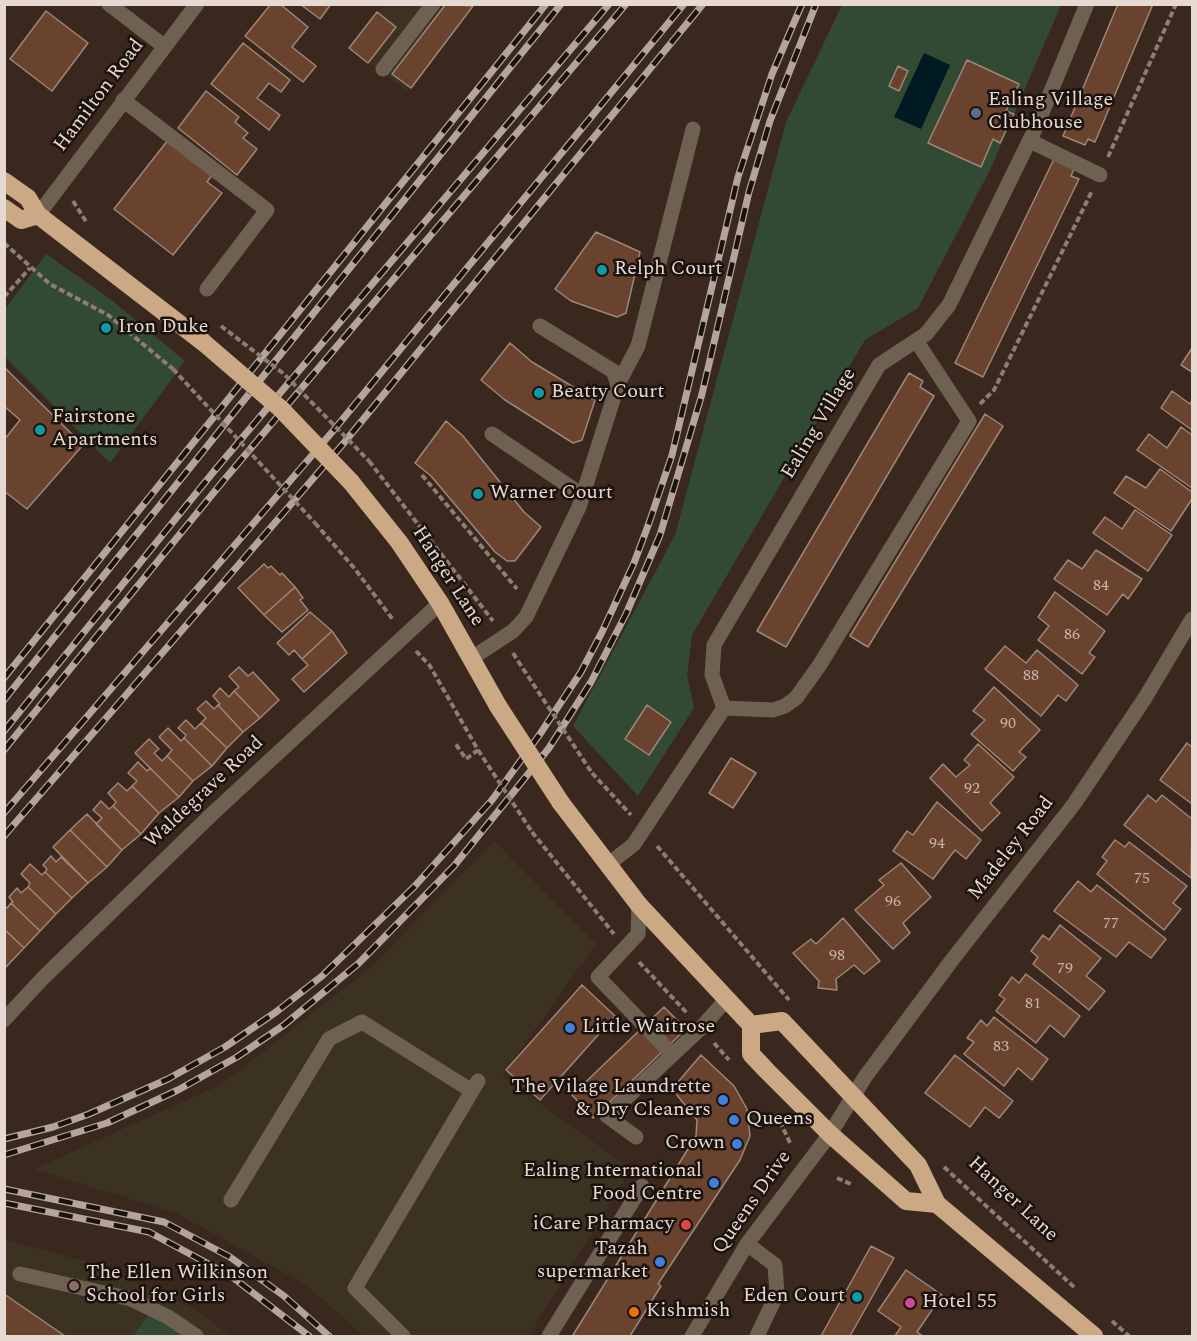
<!DOCTYPE html>
<html>
<head>
<meta charset="utf-8">
<style>
	body { margin:0 }
	#map { position:relative; width:1197px; height:1341px; overflow:hidden; background:#3a271d; font-family:Spectral,serif }
	canvas { display:block }
	.frame { position:absolute; inset:0; border:6px solid #e6d9d2; pointer-events:none }
</style>
</head>
<body>
<div id="map">
<canvas width="1197" height="1341"></canvas>
<div class="frame"></div>
</div>
<script>
const context = document.querySelector('canvas').getContext('2d');
context.lineJoin = 'round';
function paint(path, color) {
  context.fillStyle = color;
  context.fill(path, 'evenodd');
}
function shape(rows) {
  const path = new Path2D();
  for (const r of rows) {
    path.moveTo(r[0], r[1]);
    for (let i = 2; i < r.length; i += 2) path.lineTo(r[i], r[i + 1]);
  }
  return path;
}
function stroke(path, color, width, dash) {
  context.strokeStyle = color;
  context.lineWidth = width;
  context.lineCap = dash ? 'butt' : 'round';
  context.setLineDash(dash || []);
  context.stroke(path);
}
function drawText(font, color, halo, rows, align = 'center') {
  context.font = font + ' Spectral,serif';
  context.lineWidth = 5;
  context.setLineDash([]);
  context.textBaseline = 'middle';
  context.strokeStyle = halo;
  context.fillStyle = color;
  for (const [text, x, y, turn = 0] of rows) {
    context.save();
    context.translate(x, y);
    context.rotate((+turn || 0) * Math.PI / 180);
    context.textAlign = isNaN(turn) ? turn : align;
    if (halo) context.strokeText(text, 0, 0);
    context.fillText(text, 0, 0);
    context.restore();
  }
}
paint(shape([
	[472,4,473,6,407,91,349,48,384,5],
	[494,841,596,944,502,1076,631,1169,529,1336,364,1336,306,1285,178,1214,34,1169,222,1084,369,969]
]), '#3c3222');
paint(shape([
	[4,1239,95,1264,194,1309,231,1336,5,1336]
]), '#3b3222');
paint(shape([
	[842,5,1061,5,991,168,918,308,865,340,692,635,687,675,694,708,638,796,573,726,675,535,786,122],
	[46,254,109,298,185,361,110,463,5,357,5,309],
	[150,1313,183,1336,133,1336]
]), '#324934');
paint(shape([
	[924,53,950,65,921,129,894,117]
]), '#001a21');
const building = shape([
	[271,4,280,4,308,27,292,47,316,66,303,82,245,36,271,4],
	[300,4,331,4,320,19,300,4],
	[446,4,473,6,411,88,392,74,446,4],
	[1118,4,1153,4,1095,142,1088,139,1085,145,1063,136,1118,4],
	[46,11,88,43,52,91,10,59,46,11],
	[377,12,396,27,368,63,349,48,377,12],
	[243,43,290,80,281,92,269,83,257,98,280,115,269,130,211,84,243,43],
	[967,60,1019,84,1006,111,1014,114,1000,143,993,139,981,167,928,143,967,60],
	[898,66,908,71,899,91,889,86,898,66],
	[206,91,239,117,235,122,248,133,243,138,257,149,237,175,178,128,206,91],
	[168,140,212,175,207,182,222,193,173,255,114,209,168,140],
	[1054,159,1074,169,1071,176,1079,179,983,377,955,363,1054,159],
	[596,232,640,252,626,313,617,317,571,301,555,289,596,232],
	[510,343,532,362,595,400,582,440,573,443,505,400,481,380,510,343],
	[1192,348,1192,372,1181,365,1192,348],
	[4,367,83,445,27,509,4,491,4,440,20,420,4,406,4,367],
	[909,373,923,381,920,387,934,396,786,647,757,631,909,373],
	[1172,391,1190,404,1192,401,1192,430,1161,408,1172,391],
	[985,414,1003,426,868,647,850,636,985,414],
	[446,421,463,436,524,512,541,527,515,561,507,561,495,552,431,476,415,463,446,421],
	[1181,427,1192,435,1192,488,1137,450,1149,434,1167,448,1181,427],
	[1160,469,1192,492,1192,499,1171,531,1114,493,1126,476,1146,488,1160,469],
	[1135,510,1172,535,1148,571,1093,533,1105,517,1122,529,1135,510],
	[1096,550,1142,579,1128,599,1123,594,1107,615,1054,579,1068,560,1082,569,1096,550],
	[264,564,268,568,271,566,280,575,282,573,295,587,264,615,238,588,264,564],
	[295,587,303,598,300,600,308,610,282,632,264,615,295,587],
	[1055,592,1105,631,1089,653,1095,657,1082,674,1038,640,1049,626,1038,617,1055,592],
	[310,612,332,631,302,659,294,650,289,655,277,643,310,612],
	[332,631,347,653,304,692,292,679,308,665,302,659,332,631],
	[1005,646,1026,663,1037,650,1078,685,1066,701,1058,695,1041,716,985,669,1005,646],
	[239,667,248,676,253,672,279,700,260,718,234,691,239,687,229,676,239,667],
	[994,687,1040,730,1019,752,1026,757,1013,771,971,734,985,720,973,711,994,687],
	[220,688,229,697,234,691,260,718,243,732,218,705,220,704,213,696,220,688],
	[206,701,214,709,218,705,243,732,227,748,201,723,206,718,197,709,206,701],
	[647,705,671,722,649,755,625,739,647,705],
	[186,720,195,729,201,723,227,748,212,766,184,738,186,735,178,728,186,720],
	[168,728,181,741,184,738,212,766,193,781,167,756,172,750,159,737,168,728],
	[149,739,159,749,154,753,162,761,167,756,193,781,179,797,135,753,149,739],
	[1187,743,1192,747,1192,804,1160,780,1187,743],
	[978,744,1014,777,990,803,1000,813,982,831,930,778,943,764,956,777,970,765,964,760,978,744],
	[731,758,756,773,733,808,709,793,731,758],
	[138,762,147,771,150,768,179,797,159,813,132,786,137,781,128,773,138,762],
	[118,783,127,791,132,786,159,813,141,834,113,806,116,802,108,793,118,783],
	[1148,795,1156,802,1162,795,1192,819,1191,878,1124,825,1148,795],
	[101,801,109,809,113,806,141,834,122,850,96,824,102,818,93,810,101,801],
	[937,802,981,840,966,859,955,850,933,879,893,851,907,831,913,835,937,802],
	[87,814,122,850,107,867,70,830,87,814],
	[70,830,107,867,88,883,53,847,70,830],
	[1115,840,1125,847,1129,842,1187,886,1173,903,1181,909,1164,930,1097,874,1107,861,1102,857,1115,840],
	[51,856,56,862,61,857,88,883,72,898,45,872,47,869,43,865,51,856],
	[901,863,931,897,903,923,910,933,893,949,855,910,884,885,879,880,901,863],
	[30,864,42,875,45,872,72,898,56,914,28,887,30,883,21,874,30,864],
	[1078,881,1091,892,1097,885,1166,939,1151,958,1129,942,1116,957,1054,911,1078,881],
	[28,887,56,914,40,931,11,903,13,902,9,897,17,888,21,893,28,887],
	[11,903,40,931,24,948,4,929,4,906,7,908,11,903],
	[843,918,880,961,864,974,854,965,836,979,837,990,818,988,819,981,793,953,811,939,816,944,843,918],
	[1060,925,1101,958,1086,976,1105,991,1089,1010,1033,964,1038,957,1031,951,1043,935,1049,940,1060,925],
	[4,929,24,948,5,968,4,968,4,929],
	[1026,974,1080,1016,1064,1037,1050,1025,1036,1043,996,1011,1005,999,999,995,1012,977,1019,983,1026,974],
	[582,985,615,1016,540,1100,506,1070,582,985],
	[664,1007,686,1029,593,1118,572,1095,664,1007],
	[994,1017,1048,1059,1032,1080,1018,1068,1004,1086,964,1054,974,1042,967,1038,981,1020,987,1026,994,1017],
	[701,1055,734,1086,747,1109,750,1136,740,1160,658,1284,661,1286,630,1336,576,1336,573,1335,696,1136,697,1120,672,1089,701,1055],
	[955,1055,1013,1101,999,1118,985,1107,970,1127,925,1093,955,1055],
	[871,1246,894,1258,850,1336,821,1336,871,1246],
	[906,1270,942,1295,917,1332,923,1336,895,1336,901,1327,878,1311,906,1270],
	[4,1294,65,1336,4,1336,4,1294]
]);
paint(building, '#69432d');
stroke(building, '#9d867a', 1.5);
stroke(shape([
	[1108,157,1176,4],
	[73,201,87,223],
	[4,243,50,284,108,315,173,369],
	[4,297,30,268],
	[980,404,994,390,1092,191],
	[369,461,493,621],
	[422,475,517,589],
	[315,523,355,569,394,621],
	[416,651,430,666,478,750,466,759,455,743],
	[513,653,518,661],
	[592,773,631,815],
	[532,832,614,934],
	[657,846,789,1000],
	[639,962,687,1013],
	[714,1043,729,1060],
	[776,1113,791,1145],
	[944,1167,1075,1288],
	[837,1178,853,1185],
	[1112,1321,1129,1336]
]), '#8d7d74', 4, [6, 3]);
stroke(shape([
	[109,4,165,47],
	[383,69,433,4],
	[123,100,267,210,207,289],
	[1030,141,1100,175],
	[38,215,197,4],
	[618,384,638,346,693,129],
	[492,434,582,495],
	[472,658,513,631,526,617,579,507,618,384,613,371,540,326],
	[724,708,773,710,785,706,796,698,819,666,969,421,917,342],
	[609,864,634,844,724,708,712,675,714,645,879,365,926,334,949,305,1037,125,1087,4],
	[639,905,638,934,598,977,672,1054],
	[4,1020,43,978,212,814,440,603],
	[636,1137,607,1116,701,1028,726,1000],
	[231,1200,329,1039,362,1022,472,1091],
	[747,1244,775,1265,777,1294,757,1336],
	[20,1274,131,1299,168,1317,196,1336],
	[403,1336,355,1288,478,1081],
	[549,1336,642,1186],
	[692,1336,747,1244,830,1134,865,1077,952,960,1074,804,1145,698,1192,619]
]), '#6f6152', 15);
stroke(shape([
	[4,181,28,198,38,215,203,342],
	[4,208,21,220,38,215],
	[351,482,399,542,440,603,498,706],
	[561,803,639,905,751,1025,751,1054,767,1071,830,1134,906,1201,937,1204],
	[751,1025,782,1021,918,1165,937,1204,1094,1336]
]), '#cba984', 18);
const rail = shape([
	[4,678,546,4],
	[4,700,561,4],
	[4,731,215,470,609,4],
	[4,750,224,480,626,4],
	[4,813,333,431,684,4],
	[4,836,343,444,703,4],
	[4,1139,53,1127,89,1114,168,1079,225,1047,276,1012,322,976,414,887,492,800,540,734,581,672,602,632,634,563,649,523,672,455,738,177,772,74,802,4],
	[4,1155,107,1123,178,1090,237,1057,284,1025,359,963,454,866,549,748,591,682,626,614,660,535,702,394,749,192,770,121,816,4],
	[4,1189,164,1222,230,1257,284,1296,329,1336],
	[4,1203,149,1232,231,1276,309,1336]
]);
stroke(rail, '#b3a59d', 7);
stroke(rail, '#1b120e', 4.5, [14]);
stroke(shape([
	[221,326,284,374,369,461],
	[173,369,315,523],
	[518,661,592,773],
	[478,750,532,832]
]), '#8d7d74', 4, [6, 3]);
stroke(shape([
	[203,342,281,409,351,482],
	[498,706,561,803]
]), '#cba984', 18);
for (const [x, y, r, color] of [
	[976,113,6,"#5c6f8a"],
	[602,270,6,"#0f9aa8"],
	[106,328,6,"#0f9aa8"],
	[539,393,6,"#0f9aa8"],
	[40,430,6,"#0f9aa8"],
	[478,494,6,"#0f9aa8"],
	[570,1028,6,"#3f7fe0"],
	[723,1100,6,"#3f7fe0"],
	[734,1120,6,"#3f7fe0"],
	[737,1144,6,"#3f7fe0"],
	[714,1183,6,"#3f7fe0"],
	[686,1225,6,"#e0444e"],
	[660,1262,6,"#3f7fe0"],
	[74,1286,6,"#8d6e63"],
	[857,1297,6,"#0f9aa8"],
	[910,1303,6,"#d1479c"],
	[634,1312,6,"#e8710a"]
]) {
  const dot = new Path2D();
  dot.arc(x, y, r, 0, 2 * Math.PI);
  context.fillStyle = color;
  context.fill(dot);
  stroke(dot, '#1b120e', 2);
}
drawText('16px', '#c7b4a9', null, [
	["84",1101,587],
	["86",1072,636],
	["88",1031,677],
	["90",1008,725],
	["92",972,790],
	["94",937,845],
	["75",1142,880],
	["96",893,903],
	["77",1111,925],
	["98",837,957],
	["79",1065,970],
	["81",1033,1005],
	["83",1001,1048]
]);
drawText('20px', '#e6d9d2', '#1b120e', [
	["Hamilton Road",100,96,-53],
	["Ealing Village",820,424,-59],
	["Hanger Lane",447,577,57],
	["Waldegrave Road",205,793,-43],
	["Madeley Road",1012,849,-52],
	["Hanger Lane",1012,1200,43],
	["Queens Drive",753,1203,-55]
]);
drawText('20px', '#e6d9d2', '#1b120e', [
	["Ealing Village",988,101],
	["Clubhouse",988,124],
	["Relph Court",614,270],
	["Iron Duke",118,328],
	["Beatty Court",551,393],
	["Fairstone",52,418],
	["Apartments",52,441],
	["Warner Court",490,494],
	["Little Waitrose",582,1028],
	["The Vilage Laundrette",711,1088,"right"],
	["& Dry Cleaners",711,1111,"right"],
	["Queens",746,1120],
	["Crown",725,1144,"right"],
	["Ealing International",702,1172,"right"],
	["Food Centre",702,1195,"right"],
	["iCare Pharmacy",674,1225,"right"],
	["Tazah",648,1250,"right"],
	["supermarket",648,1273,"right"],
	["The Ellen Wilkinson",86,1274],
	["School for Girls",86,1297],
	["Eden Court",845,1297,"right"],
	["Hotel 55",922,1303],
	["Kishmish",646,1312]
], 'left');
</script>
</body>
</html>
